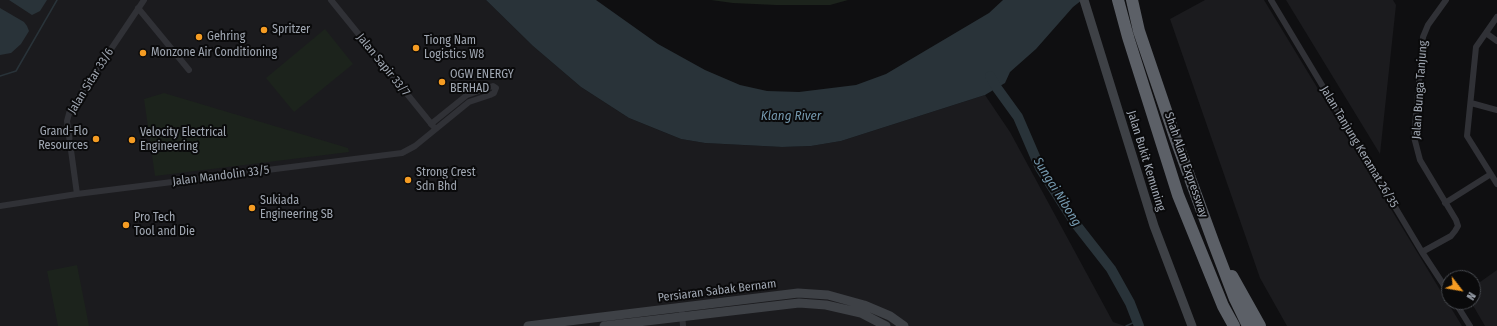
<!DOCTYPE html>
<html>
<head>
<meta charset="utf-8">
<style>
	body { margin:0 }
	#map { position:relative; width:1497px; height:326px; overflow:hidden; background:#0f0f11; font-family:"Fira Sans Condensed",sans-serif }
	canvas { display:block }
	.north { position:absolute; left:1441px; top:270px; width:40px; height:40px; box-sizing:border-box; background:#0a0a0b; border:1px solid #46494e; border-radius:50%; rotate:121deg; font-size:11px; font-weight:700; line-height:16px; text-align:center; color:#a0a7b2 }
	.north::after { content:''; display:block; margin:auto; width:14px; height:18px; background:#f59c23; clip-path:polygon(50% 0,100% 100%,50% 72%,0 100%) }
</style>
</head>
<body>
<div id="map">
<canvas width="1497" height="326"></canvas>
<div class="north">N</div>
</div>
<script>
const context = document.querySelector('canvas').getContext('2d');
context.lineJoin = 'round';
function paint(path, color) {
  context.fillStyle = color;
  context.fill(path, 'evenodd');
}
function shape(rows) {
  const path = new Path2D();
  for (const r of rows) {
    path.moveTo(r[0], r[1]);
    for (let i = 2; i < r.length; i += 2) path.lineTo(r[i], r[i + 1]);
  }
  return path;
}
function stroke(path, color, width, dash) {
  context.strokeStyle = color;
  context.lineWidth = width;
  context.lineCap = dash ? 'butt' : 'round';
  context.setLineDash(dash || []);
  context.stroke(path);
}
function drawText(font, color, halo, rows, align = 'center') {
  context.font = font + ' "Fira Sans Condensed",sans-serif';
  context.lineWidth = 4;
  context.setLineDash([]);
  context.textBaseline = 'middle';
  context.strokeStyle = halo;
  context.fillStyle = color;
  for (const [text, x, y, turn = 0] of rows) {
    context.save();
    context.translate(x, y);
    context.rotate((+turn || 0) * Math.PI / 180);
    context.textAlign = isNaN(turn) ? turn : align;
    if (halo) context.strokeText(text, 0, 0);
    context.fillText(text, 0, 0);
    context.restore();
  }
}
paint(shape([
	[0,0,486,0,533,46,581,87,629,118,681,139,705,143,782,147,811,146,841,141,985,95,1010,132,1113,322,1125,326,0,326],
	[1205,0,1264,0,1462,326,1287,326,1260,278,1170,19],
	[1286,0,1393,0,1396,5,1380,154],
	[1497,270,1497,326,1485,326,1471,302,1473,302,1473,287]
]), '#1b1b1e');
paint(shape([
	[711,0,848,0,830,5,776,5,733,3],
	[325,29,353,64,294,112,266,78],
	[164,93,348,148,349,152,155,176,144,99],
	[77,265,89,326,58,326,47,271]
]), '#1c231c');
paint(shape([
	[9,0,47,0,40,11,32,15],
	[486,0,596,0,658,44,705,70,740,85,767,91,799,92,856,85,886,74,989,13,1003,0,1082,0,1073,7,1036,49,1010,72,1005,83,985,95,841,141,811,146,782,147,705,143,681,139,629,118,581,87,533,46],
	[0,8,24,22,27,26,29,31,21,44,11,53,0,55]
]), '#293339');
stroke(shape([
	[0,76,16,71,57,0],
	[1126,326,1137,321]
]), '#293339', 1.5);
stroke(shape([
	[990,76,997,88,1018,117,1040,168,1075,223,1111,269,1130,303,1139,326]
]), '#293339', 10);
stroke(shape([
	[331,0,433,126],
	[1271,0,1422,252,1449,293],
	[138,8,189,70],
	[1497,17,1476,47,1467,136,1497,184],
	[1486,33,1497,41],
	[1471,103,1497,110],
	[77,194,67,121,70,110,144,0],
	[1445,203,1491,174],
	[0,206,77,194,402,153,415,146,469,102,490,95,494,93,496,88,493,86,467,95,431,124],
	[1422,252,1451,236,1455,231,1458,226,1456,220,1420,160,1414,137,1423,37,1428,25,1446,0],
	[1455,302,1470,326],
	[682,313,683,326]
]), '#303136', 6);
stroke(shape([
	[1084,0,1154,226,1192,326],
	[528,326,798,293,828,295,864,305,890,316,904,326],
	[604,326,799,303,826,305,861,313,886,326]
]), '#3e4146', 9);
stroke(shape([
	[1118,0,1128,37,1178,195,1223,306,1234,326],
	[1132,0,1139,31,1176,140,1214,244,1235,299,1248,326],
	[1232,276,1260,326]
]), '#5c6067', 12);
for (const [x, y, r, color] of [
	[264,30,4,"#f59c23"],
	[199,37,4,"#f59c23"],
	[416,48,4,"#f59c23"],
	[143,53,4,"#f59c23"],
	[442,82,4,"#f59c23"],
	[96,139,4,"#f59c23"],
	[132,140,4,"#f59c23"],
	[408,180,4,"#f59c23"],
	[252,208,4,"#f59c23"],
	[126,225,4,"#f59c23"]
]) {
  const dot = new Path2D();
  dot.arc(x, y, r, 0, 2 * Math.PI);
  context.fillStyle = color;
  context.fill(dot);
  stroke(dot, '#0a0a0b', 1.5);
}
drawText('12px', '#a0a7b2', '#0a0a0b', [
	["Spritzer",272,30],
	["Gehring",207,37],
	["Tiong Nam",424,41],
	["Logistics W8",424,55],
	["Monzone Air Conditioning",151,53],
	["OGW ENERGY",450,75],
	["BERHAD",450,89],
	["Grand-Flo",88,132,"right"],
	["Resources",88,146,"right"],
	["Velocity Electrical",140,133],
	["Engineering",140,147],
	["Strong Crest",416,173],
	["Sdn Bhd",416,187],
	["Sukiada",260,201],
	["Engineering SB",260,215],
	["Pro Tech",134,218],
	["Tool and Die",134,232]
], 'left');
drawText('12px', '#a0a7b2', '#0a0a0b', [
	["Jalan Sapir 33/7",383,65,51],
	["Jalan Sitar 33/6",91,81,-58],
	["Jalan Bunga Tanjung",1420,90,-86],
	["Jalan Tanjung Keramat 26/35",1359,147,59],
	["Jalan Bukit Kemuning",1146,161,73],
	["Shah Alam Expressway",1186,165,71],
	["Jalan Mandolin 33/5",221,176,-7],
	["Persiaran Sabak Bernam",717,291,-7]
]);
drawText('italic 13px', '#7599af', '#0a0a0b', [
	["Klang River",791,116],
	["Sungai Nibong",1057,192,58]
]);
</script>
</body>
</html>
